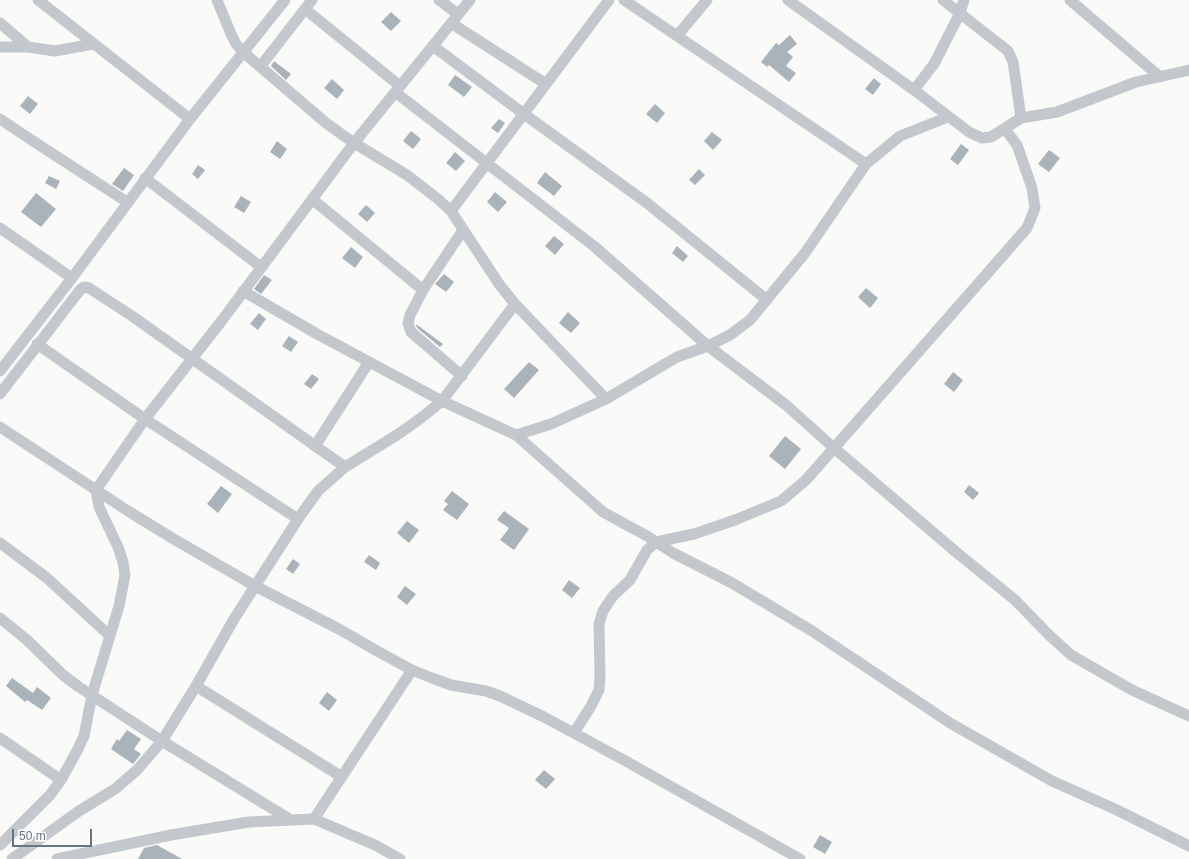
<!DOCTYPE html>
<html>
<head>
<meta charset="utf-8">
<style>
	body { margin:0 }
	#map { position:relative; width:1189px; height:859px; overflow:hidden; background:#fafaf8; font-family:Arial,sans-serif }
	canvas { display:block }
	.scale { position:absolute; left:12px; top:829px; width:80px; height:18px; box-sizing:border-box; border:2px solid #657683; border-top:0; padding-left:5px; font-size:12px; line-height:14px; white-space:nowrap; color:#657683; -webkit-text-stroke:3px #fff; paint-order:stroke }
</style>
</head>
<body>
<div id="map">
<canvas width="1189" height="859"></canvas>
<div class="scale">50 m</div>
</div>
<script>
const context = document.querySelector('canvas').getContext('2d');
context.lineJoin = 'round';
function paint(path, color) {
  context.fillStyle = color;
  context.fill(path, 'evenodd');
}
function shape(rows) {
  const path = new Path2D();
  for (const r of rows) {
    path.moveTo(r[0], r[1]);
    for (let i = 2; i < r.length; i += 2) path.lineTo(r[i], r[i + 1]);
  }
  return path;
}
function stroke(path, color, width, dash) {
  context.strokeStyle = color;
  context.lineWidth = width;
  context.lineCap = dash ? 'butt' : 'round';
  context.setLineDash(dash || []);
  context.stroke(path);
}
paint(shape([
	[391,12,401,21,391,31,381,22],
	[790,35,797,44,787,52,793,57,786,66,796,73,789,82,769,65,767,67,761,62,776,43,779,45],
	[274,61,291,74,286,80,271,66],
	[455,75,472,87,464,97,448,85],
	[874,78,881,84,873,95,865,89],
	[332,79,344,90,337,99,324,88],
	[28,96,38,104,30,114,20,106],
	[655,104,665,113,657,123,646,114],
	[499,119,505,123,498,133,491,128],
	[411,131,421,139,413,149,403,141],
	[712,132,722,140,713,150,704,141],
	[277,141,287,149,280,159,270,152],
	[961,144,969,150,958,165,950,159],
	[1049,150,1060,158,1049,172,1038,164],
	[455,152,465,161,456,171,446,163],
	[198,165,205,170,198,179,192,174],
	[124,168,134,175,123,191,112,184],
	[699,169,705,175,695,185,689,180],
	[545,172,562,186,554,196,537,183],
	[49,176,60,181,56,189,45,183],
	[495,192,507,202,498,212,487,202],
	[36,193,56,209,41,227,21,212],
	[241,196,251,202,244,213,234,207],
	[366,205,375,213,367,222,358,214],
	[554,236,564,244,555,255,545,246],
	[677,246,688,256,683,262,672,253],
	[351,247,363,257,355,268,342,258],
	[444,274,454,282,446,292,435,284],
	[264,275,272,280,261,294,254,289],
	[866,288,878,298,870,308,858,297],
	[568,312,580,323,571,333,559,323],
	[259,313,266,319,258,330,250,324],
	[416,324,443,344,440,347,417,328],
	[289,336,298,342,291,352,282,346],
	[529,362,539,370,514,398,504,389],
	[953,372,963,380,954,392,944,384],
	[312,374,319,379,311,389,304,384],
	[785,436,801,449,785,469,769,456],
	[969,485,979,493,973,500,964,492],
	[221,486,232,494,218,513,207,504],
	[452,491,469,504,457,520,443,510,448,504,444,501],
	[504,511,529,529,514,550,500,540,509,528,497,520],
	[407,521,419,530,409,543,397,533],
	[369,555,380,563,376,570,364,562],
	[293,559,300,564,293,574,286,569],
	[569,580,580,588,572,598,562,590],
	[405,586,416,594,407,605,397,597],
	[12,678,33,693,37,687,51,698,42,710,27,700,25,702,6,686],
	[327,692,337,700,329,711,319,703],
	[127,730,141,739,134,749,141,754,133,764,111,749,117,739,119,741],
	[544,770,555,779,546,789,535,780],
	[820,835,832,842,825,854,813,847],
	[157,845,182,859,138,859,144,848]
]), '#aab3b9');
stroke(shape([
	[38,0,190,119],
	[217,0,231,34,236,44,243,52,326,123,354,143,407,175,438,199,451,211,499,284,515,304,606,399],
	[439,0,458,14],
	[624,0,866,164],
	[788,0,914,90,969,132,982,138,991,137,1021,118,1057,112,1136,82,1189,70],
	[943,0,1008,51,1013,62,1021,118],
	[1070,0,1160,77],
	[305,9,400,86],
	[0,23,28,47],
	[451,23,546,84],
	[677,36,707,0],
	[433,46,524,114,647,203,767,300],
	[0,47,28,47,55,51,93,44],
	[260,67,312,0],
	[914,90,934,64,960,13,964,0],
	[395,92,595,247,708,346,786,405,834,448,956,552,1015,600,1049,635,1071,655,1132,690,1189,716],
	[0,119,33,141,127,202],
	[145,178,261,267],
	[312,199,423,290],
	[451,211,609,0],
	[0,228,72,278],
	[243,291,317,334,442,401,516,435,603,512,647,536,673,553,732,583,812,631,950,723,1052,781,1117,810,1189,846],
	[37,344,145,419,298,519],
	[0,371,72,278,190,119,285,0],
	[462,376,411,332,408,323,410,315,423,290,463,230],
	[0,394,80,290,84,287,89,288,132,316,345,467],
	[0,427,128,511,172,538,255,586,339,629,377,651,412,670,432,678,451,685,486,691,500,696,544,717,622,759,800,859],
	[516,435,551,424,606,399,677,357,708,346,730,335,750,320,805,253,866,164,900,136,948,117],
	[315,446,369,362],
	[0,543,47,578,110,636],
	[0,618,27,640,63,675,79,687,162,741,291,820],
	[196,686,342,777],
	[574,733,591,706,599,690,600,677,599,624,603,611,613,596,630,580,647,550,656,542,694,534,735,520,781,501,806,480,1027,228,1035,208,1032,188,1017,145,1005,129],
	[0,738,61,780],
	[314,819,412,670],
	[0,845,50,795,61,780,78,749,84,736,92,695,119,606,125,575,123,562,118,547,99,507,96,490,145,419,223,319,354,143,470,0],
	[12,859,79,811,115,789,137,770,162,741,196,686,234,619,298,519,318,491,345,467,397,435,421,418,442,401,515,304],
	[57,859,171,835,249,822,314,819,375,845,400,859]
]), '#c3c8cc', 11);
</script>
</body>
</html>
